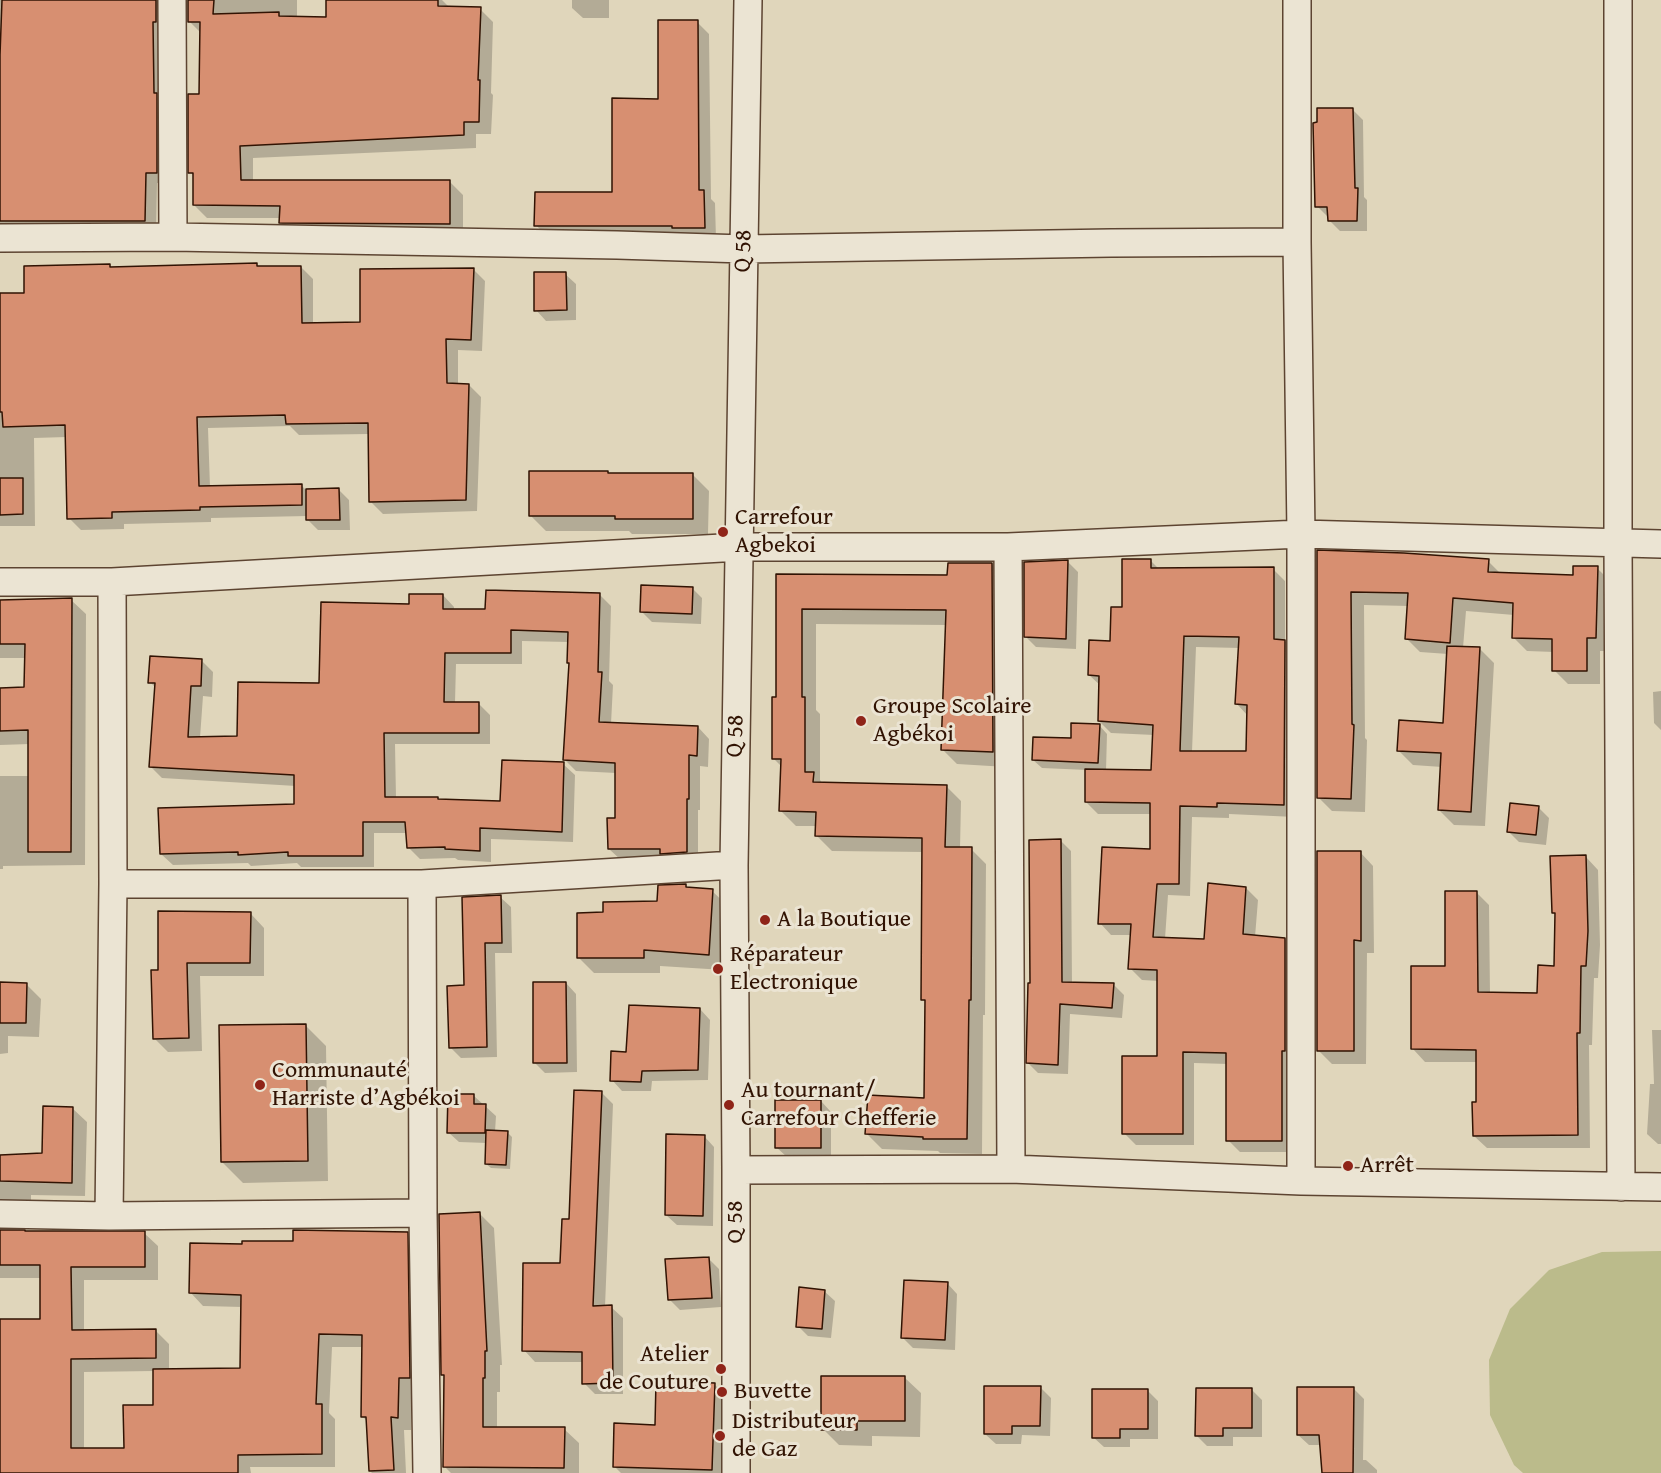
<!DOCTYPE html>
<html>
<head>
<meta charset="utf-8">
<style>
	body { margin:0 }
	canvas { display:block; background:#e0d6bb }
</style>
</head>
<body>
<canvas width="1661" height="1473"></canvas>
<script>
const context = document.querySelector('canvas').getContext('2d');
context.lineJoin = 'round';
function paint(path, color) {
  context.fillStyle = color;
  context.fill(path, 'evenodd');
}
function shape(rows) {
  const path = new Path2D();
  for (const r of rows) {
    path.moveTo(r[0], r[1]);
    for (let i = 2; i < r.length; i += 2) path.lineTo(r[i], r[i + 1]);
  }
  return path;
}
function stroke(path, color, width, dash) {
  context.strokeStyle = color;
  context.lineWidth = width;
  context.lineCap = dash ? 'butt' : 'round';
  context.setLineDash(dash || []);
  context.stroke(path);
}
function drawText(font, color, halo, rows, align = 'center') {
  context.font = font + ' "Gentium Book Plus",serif';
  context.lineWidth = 6;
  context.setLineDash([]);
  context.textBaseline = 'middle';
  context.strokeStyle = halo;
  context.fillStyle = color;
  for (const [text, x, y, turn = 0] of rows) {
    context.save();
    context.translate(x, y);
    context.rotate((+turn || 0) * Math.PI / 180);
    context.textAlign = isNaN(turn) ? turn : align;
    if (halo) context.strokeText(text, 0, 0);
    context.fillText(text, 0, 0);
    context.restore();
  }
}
paint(shape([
	[1661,1251,1661,1473,1523,1473,1514,1465,1490,1415,1489,1360,1510,1309,1549,1270,1602,1252]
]), '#bbbb8b');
paint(shape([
	[0,0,173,0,168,184,157,183,156,232,0,232],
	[189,0,297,0,297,18,328,18,328,0,442,0,450,8,480,9,493,22,491,93,493,95,491,134,476,134,476,148,253,158,253,181,450,182,463,195,463,236,294,236,281,223,281,218,207,218,194,205,195,177,190,172,200,95,201,33,189,21],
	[572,0,609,0,609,18,583,18,572,8],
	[697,22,709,34,711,199,715,203,716,239,548,238,536,225,613,193],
	[1352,109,1363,120,1364,197,1367,200,1367,231,1340,231,1329,220,1329,216,1327,216,1317,206],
	[110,265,112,268,256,265,260,268,301,267,313,279,313,325,362,324,473,269,485,281,482,351,458,350,458,385,469,385,481,397,477,511,383,514,371,502,369,434,299,435,290,426,208,428,210,487,301,485,306,490,339,490,349,500,350,530,318,530,308,520,308,516,211,518,211,522,124,524,124,529,81,530,69,518,67,437,34,438,35,526,0,526,0,295,26,294],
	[565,274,576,284,576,320,546,321,536,310],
	[610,475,693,475,709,491,708,534,632,534,629,531,546,531,531,516],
	[1318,552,1488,561,1501,574,1574,576,1597,568,1611,582,1609,651,1600,651,1600,684,1568,684,1554,670,1554,652,1527,651,1513,637,1514,615,1466,611,1463,648,1479,648,1494,663,1485,826,1454,825,1439,810,1442,767,1413,765,1399,751,1444,724,1448,654,1420,652,1406,638,1409,606,1364,605,1365,738,1367,740,1365,812,1332,811,1318,797],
	[1150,560,1160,570,1273,569,1285,581,1285,641,1297,653,1295,817,1229,814,1229,818,1192,817,1190,896,1168,895,1165,939,1205,941,1246,888,1258,900,1255,937,1285,939,1297,951,1293,1152,1240,1152,1228,1140,1228,1064,1194,1063,1194,1145,1136,1145,1124,1133,1158,1057,1159,981,1142,980,1130,968,1132,935,1111,935,1100,923,1151,851,1152,814,1098,814,1086,802,1087,770,1042,768,1033,760,1099,725,1107,734,1106,771,1153,771,1154,735,1111,733,1099,721,1101,686,1089,675,1111,642,1124,608],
	[1196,647,1240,648,1236,703,1248,716,1247,752,1192,752],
	[1068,562,1078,572,1076,649,1036,647,1026,637],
	[992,564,1007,579,1007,767,957,764,942,749,947,625,816,624,816,710,820,714,820,780,823,784,946,786,961,801,960,849,971,849,986,864,985,1015,983,1015,982,1154,940,1153,938,1151,882,1149,867,1134,925,1100,926,1003,923,999,923,852,832,851,817,836,817,826,796,826,781,811,782,767,774,759,777,699,777,575,949,577],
	[692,588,702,598,701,624,652,622,642,612],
	[443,595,454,607,454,610,487,611,600,595,611,606,609,681,613,685,611,724,698,727,709,739,708,767,700,766,700,810,698,810,698,863,621,860,609,849,616,819,616,773,576,771,564,759,570,664,569,642,522,641,522,664,456,664,455,703,478,703,490,715,490,744,395,744,396,798,438,799,440,801,502,803,563,764,575,775,573,842,491,839,491,862,458,860,455,858,420,859,408,847,407,833,374,833,374,867,301,867,297,863,251,866,248,863,173,865,161,854,295,805,296,786,162,778,150,766,156,688,150,682,202,661,213,672,212,697,203,696,200,738,239,738,321,685,411,605],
	[71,600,86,614,85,865,3,866,3,869,0,869,0,776,30,776,30,744,0,745,0,690,26,688,26,658,0,658,0,601],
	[1661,691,1661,730,1654,723,1653,692],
	[1538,807,1549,818,1546,845,1519,842,1509,832],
	[1061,841,1071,851,1072,984,1114,985,1124,995,1122,1018,1070,1014,1068,1074,1038,1073,1028,1063],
	[1360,852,1373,866,1374,953,1367,953,1366,1064,1332,1064,1318,1050],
	[1586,857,1598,870,1600,945,1598,978,1594,978,1592,1045,1589,1045,1590,1148,1487,1148,1474,1136,1477,1104,1478,1062,1425,1062,1413,1049,1447,968,1476,892,1489,905,1490,994,1538,994,1555,968,1557,916,1553,913],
	[686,885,689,889,712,891,728,906,724,970,660,966,660,973,594,973,578,957,604,914,658,903],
	[500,897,511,907,512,953,495,953,497,1057,461,1058,450,1047,466,987],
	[251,914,264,928,264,976,200,976,202,1051,168,1052,154,1038,159,971],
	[0,983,26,984,41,999,39,1037,8,1036,8,1053,0,1054],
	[566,983,576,994,577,1072,545,1073,535,1063],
	[700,1009,710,1020,708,1080,652,1081,651,1091,622,1091,612,1080,628,1053],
	[305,1025,326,1046,328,1181,243,1183,222,1162],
	[1652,1030,1661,1030,1661,1144,1658,1144,1647,1134,1650,1084,1654,1084],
	[601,1092,613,1104,605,1307,611,1307,623,1318,623,1394,595,1394,584,1383,583,1362,535,1362,524,1350,562,1264],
	[474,1096,496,1116,495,1132,507,1132,512,1137,510,1169,491,1168,486,1164,487,1143,459,1142,448,1132],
	[821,1101,831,1112,831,1158,787,1157,776,1147],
	[72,1108,87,1122,85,1196,31,1195,31,1200,0,1202,0,1156,44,1155],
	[704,1136,714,1147,713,1226,677,1225,666,1215],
	[480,1214,494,1228,502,1365,500,1365,500,1392,497,1392,497,1428,564,1429,579,1443,579,1473,451,1473,445,1467,446,1378,443,1375],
	[0,1231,144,1233,158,1246,158,1280,84,1280,84,1331,156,1331,169,1344,169,1370,242,1370,242,1307,203,1306,190,1292,243,1246,407,1233,420,1246,423,1391,412,1391,411,1430,404,1430,406,1473,372,1473,370,1471,367,1421,363,1417,363,1347,332,1347,329,1413,335,1419,335,1467,250,1467,251,1473,0,1473,0,1321,42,1320,42,1278,0,1278],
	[154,1371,154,1406,125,1450,84,1450,84,1372],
	[709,1259,719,1269,721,1307,680,1310,669,1299],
	[947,1283,957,1294,955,1350,913,1348,903,1338],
	[824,1291,835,1301,831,1338,808,1336,798,1326],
	[905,1378,921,1393,920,1437,872,1436,872,1446,839,1445,823,1429],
	[714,1384,730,1400,728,1473,621,1473,615,1467,657,1426],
	[1040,1387,1051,1398,1050,1436,1022,1435,1021,1444,996,1444,985,1434],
	[1353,1388,1364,1399,1363,1460,1366,1460,1377,1470,1377,1473,1324,1473,1321,1445,1309,1445,1298,1435],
	[1251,1389,1262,1400,1262,1437,1233,1437,1233,1446,1207,1446,1197,1436],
	[1148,1391,1158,1401,1158,1439,1130,1439,1130,1447,1104,1447,1093,1437]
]), '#0003');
const building = shape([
	[2,0,156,0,156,22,153,22,154,93,157,93,157,173,146,173,145,221,0,221,0,55,2,0],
	[188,0,214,0,213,14,279,12,279,16,326,17,326,0,438,0,438,6,481,7,478,80,480,80,479,122,464,122,464,135,240,146,241,180,450,180,450,224,279,223,280,206,193,205,193,173,188,173,188,94,199,94,200,22,188,22,188,0],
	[658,20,698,20,699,190,704,190,705,228,672,228,672,226,534,226,535,192,612,192,612,98,658,99,658,20],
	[1317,108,1353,108,1355,188,1358,188,1357,221,1328,221,1327,207,1315,207,1313,123,1317,122,1317,108],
	[257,263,257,266,301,266,302,323,360,322,360,269,474,268,471,340,446,339,447,383,469,384,466,500,369,502,368,423,286,424,285,415,197,417,199,486,302,484,302,505,200,507,200,510,112,512,112,518,67,519,65,425,3,427,2,412,0,412,0,293,24,293,24,266,110,264,110,267,257,263],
	[534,272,566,272,567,310,534,311,534,272],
	[529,471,608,471,608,473,693,473,693,519,615,519,615,516,529,516,529,471],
	[0,478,23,478,23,514,0,515,0,478],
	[339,488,340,520,306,520,306,489,339,488],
	[1317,550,1404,553,1489,559,1488,572,1573,575,1573,566,1598,566,1596,638,1587,638,1587,671,1552,671,1552,639,1512,638,1513,603,1453,598,1450,643,1405,639,1408,593,1351,592,1352,724,1354,725,1351,799,1317,798,1317,550],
	[1122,559,1151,559,1151,568,1274,567,1274,639,1285,640,1284,805,1217,803,1217,807,1180,806,1179,884,1157,884,1153,937,1204,939,1208,883,1246,887,1243,934,1285,938,1285,1051,1282,1051,1282,1141,1226,1141,1226,1053,1183,1052,1183,1134,1122,1134,1122,1056,1157,1056,1157,970,1128,969,1131,924,1098,924,1102,847,1150,849,1150,803,1085,802,1085,769,1151,770,1153,725,1098,721,1099,676,1088,675,1089,640,1110,641,1111,607,1122,607,1122,559],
	[1184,636,1239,637,1235,704,1247,705,1246,751,1180,751,1184,636],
	[1068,560,1066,639,1024,637,1024,562,1068,560],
	[948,563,992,563,993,752,941,750,946,610,802,609,802,697,805,697,805,772,814,772,813,782,947,785,945,847,972,847,971,1000,969,1000,967,1139,923,1139,923,1137,865,1134,868,1095,924,1098,925,1000,921,1000,922,838,815,836,816,812,779,811,781,759,772,759,772,697,776,697,776,574,947,575,948,563],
	[641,585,693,587,692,614,640,612,641,585],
	[486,590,600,593,598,672,602,672,599,722,698,726,697,756,689,755,689,799,687,799,687,852,660,854,660,849,608,849,607,818,615,818,615,763,563,760,569,663,567,663,568,632,511,630,511,653,445,653,444,702,479,702,479,733,384,733,385,797,438,797,438,799,500,801,502,760,564,762,562,832,480,828,480,851,445,849,445,847,407,848,405,822,363,822,363,856,288,856,288,852,238,855,238,852,160,854,158,808,294,804,294,775,149,767,155,683,148,683,150,656,202,659,201,686,191,686,188,737,237,736,238,682,319,683,321,602,409,604,409,594,443,594,443,609,485,609,486,590],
	[72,598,71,852,28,852,28,730,0,731,0,688,24,687,25,644,0,644,0,600,72,598],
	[1447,646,1480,647,1471,812,1438,810,1441,753,1397,751,1399,720,1443,723,1447,646],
	[1071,723,1100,724,1098,763,1032,760,1033,737,1071,738,1071,723],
	[1510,803,1539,806,1536,835,1507,832,1510,803],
	[1061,839,1062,982,1114,983,1112,1008,1060,1004,1058,1065,1026,1063,1028,983,1030,983,1029,840,1061,839],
	[1317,851,1361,851,1361,941,1354,940,1354,1051,1317,1051,1317,851],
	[1586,855,1588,931,1586,966,1581,966,1580,1033,1577,1033,1578,1135,1473,1136,1472,1102,1476,1102,1476,1050,1411,1049,1411,966,1445,966,1445,891,1477,891,1478,992,1537,993,1538,965,1554,966,1555,913,1552,913,1550,856,1586,855],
	[686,884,686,887,713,889,709,955,644,950,644,958,577,958,577,913,603,912,603,902,657,901,658,885,686,884],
	[501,895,502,943,485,943,487,1047,449,1048,447,986,464,985,462,897,501,895],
	[158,911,251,912,250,963,187,963,189,1038,153,1039,151,970,158,970,158,911],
	[0,982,27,983,26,1023,0,1023,0,982],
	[533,982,566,982,567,1063,533,1063,533,982],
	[629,1005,700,1008,698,1070,642,1071,641,1082,610,1081,611,1051,626,1052,629,1005],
	[306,1024,308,1161,221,1162,219,1025,306,1024],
	[574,1090,602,1091,593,1306,612,1305,613,1383,582,1384,582,1352,522,1351,523,1263,560,1263,562,1219,569,1219,574,1090],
	[448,1094,474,1094,474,1104,486,1104,485,1133,447,1133,448,1094],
	[775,1100,821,1100,821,1148,775,1148,775,1100],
	[43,1106,73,1107,72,1183,0,1181,0,1155,42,1153,43,1106],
	[486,1130,508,1131,506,1165,485,1164,486,1130],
	[666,1134,705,1135,703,1216,665,1215,666,1134],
	[480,1212,487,1351,485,1351,485,1378,483,1378,483,1427,565,1427,564,1468,443,1467,444,1375,441,1375,439,1214,480,1212],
	[0,1230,25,1230,25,1231,145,1231,145,1267,71,1267,72,1330,156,1329,156,1358,71,1359,71,1448,124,1448,123,1405,153,1405,153,1369,240,1368,241,1295,189,1293,190,1243,242,1244,242,1241,293,1241,293,1230,408,1232,410,1378,399,1378,398,1418,391,1417,394,1470,369,1471,366,1417,361,1417,362,1335,319,1334,316,1404,322,1404,322,1454,238,1455,238,1473,0,1473,0,1319,40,1319,40,1265,0,1265,0,1230],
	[709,1257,712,1298,668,1300,665,1259,709,1257],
	[904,1280,948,1282,945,1340,901,1338,904,1280],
	[799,1287,825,1290,822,1329,796,1327,799,1287],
	[821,1376,905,1376,905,1421,857,1421,857,1430,821,1430,821,1376],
	[656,1381,715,1383,712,1470,613,1467,614,1423,655,1425,656,1381],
	[984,1386,1041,1386,1040,1426,1012,1426,1012,1434,984,1434,984,1386],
	[1297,1387,1354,1387,1353,1473,1322,1473,1319,1435,1297,1435,1297,1387],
	[1196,1388,1252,1388,1252,1428,1223,1428,1223,1436,1195,1436,1196,1388],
	[1092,1389,1148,1389,1148,1429,1120,1429,1120,1438,1092,1438,1092,1389]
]);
paint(building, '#d78f71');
stroke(building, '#311303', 1.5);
const minor = shape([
	[172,0,173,237],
	[1297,0,1297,242,1301,534,1301,1181],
	[1618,0,1618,543,1621,1187],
	[0,238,173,237,617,245,744,249,1111,243,1297,242],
	[1008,547,1011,1169],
	[0,582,112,582,740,547,1008,547,1301,534,1661,544],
	[113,884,422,884,734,865],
	[422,884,423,1213,427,1473],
	[736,1170,1011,1169,1301,1181,1661,1187],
	[0,1214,109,1216,423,1213],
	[109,1216,113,884,112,582],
	[736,1473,736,1170,734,865,748,0]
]);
stroke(minor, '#5d4431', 30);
stroke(minor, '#ebe4d3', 27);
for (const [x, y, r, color] of [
	[723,532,6,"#8f2418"],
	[861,721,6,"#8f2418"],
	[765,920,6,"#8f2418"],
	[718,969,6,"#8f2418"],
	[260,1085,6,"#8f2418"],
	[729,1105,6,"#8f2418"],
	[1348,1166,6,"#8f2418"],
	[721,1369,6,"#8f2418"],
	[722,1392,6,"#8f2418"],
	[720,1436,6,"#8f2418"]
]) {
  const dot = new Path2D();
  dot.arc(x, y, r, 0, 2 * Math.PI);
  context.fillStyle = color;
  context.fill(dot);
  stroke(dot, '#ebe4d3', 2);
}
drawText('24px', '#311303', '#ebe4d3', [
	["Q 58",744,251,-89],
	["Q 58",736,736,-89],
	["Q 58",736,1222,-90]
]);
drawText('24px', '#311303', '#ebe4d3', [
	["Carrefour",735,518],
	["Agbekoi",735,546],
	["Groupe Scolaire",873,707],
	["Agbékoi",873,735],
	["A la Boutique",777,920],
	["Réparateur",730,955],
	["Electronique",730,983],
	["Communauté",272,1071],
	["Harriste d’Agbékoi",272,1099],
	["Au tournant/",741,1091],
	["Carrefour Chefferie",741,1119],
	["Arrêt",1360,1166],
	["Atelier",709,1355,"right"],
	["de Couture",709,1383,"right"],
	["Buvette",734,1392],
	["Distributeur",732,1422],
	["de Gaz",732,1450]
], 'left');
</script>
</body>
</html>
